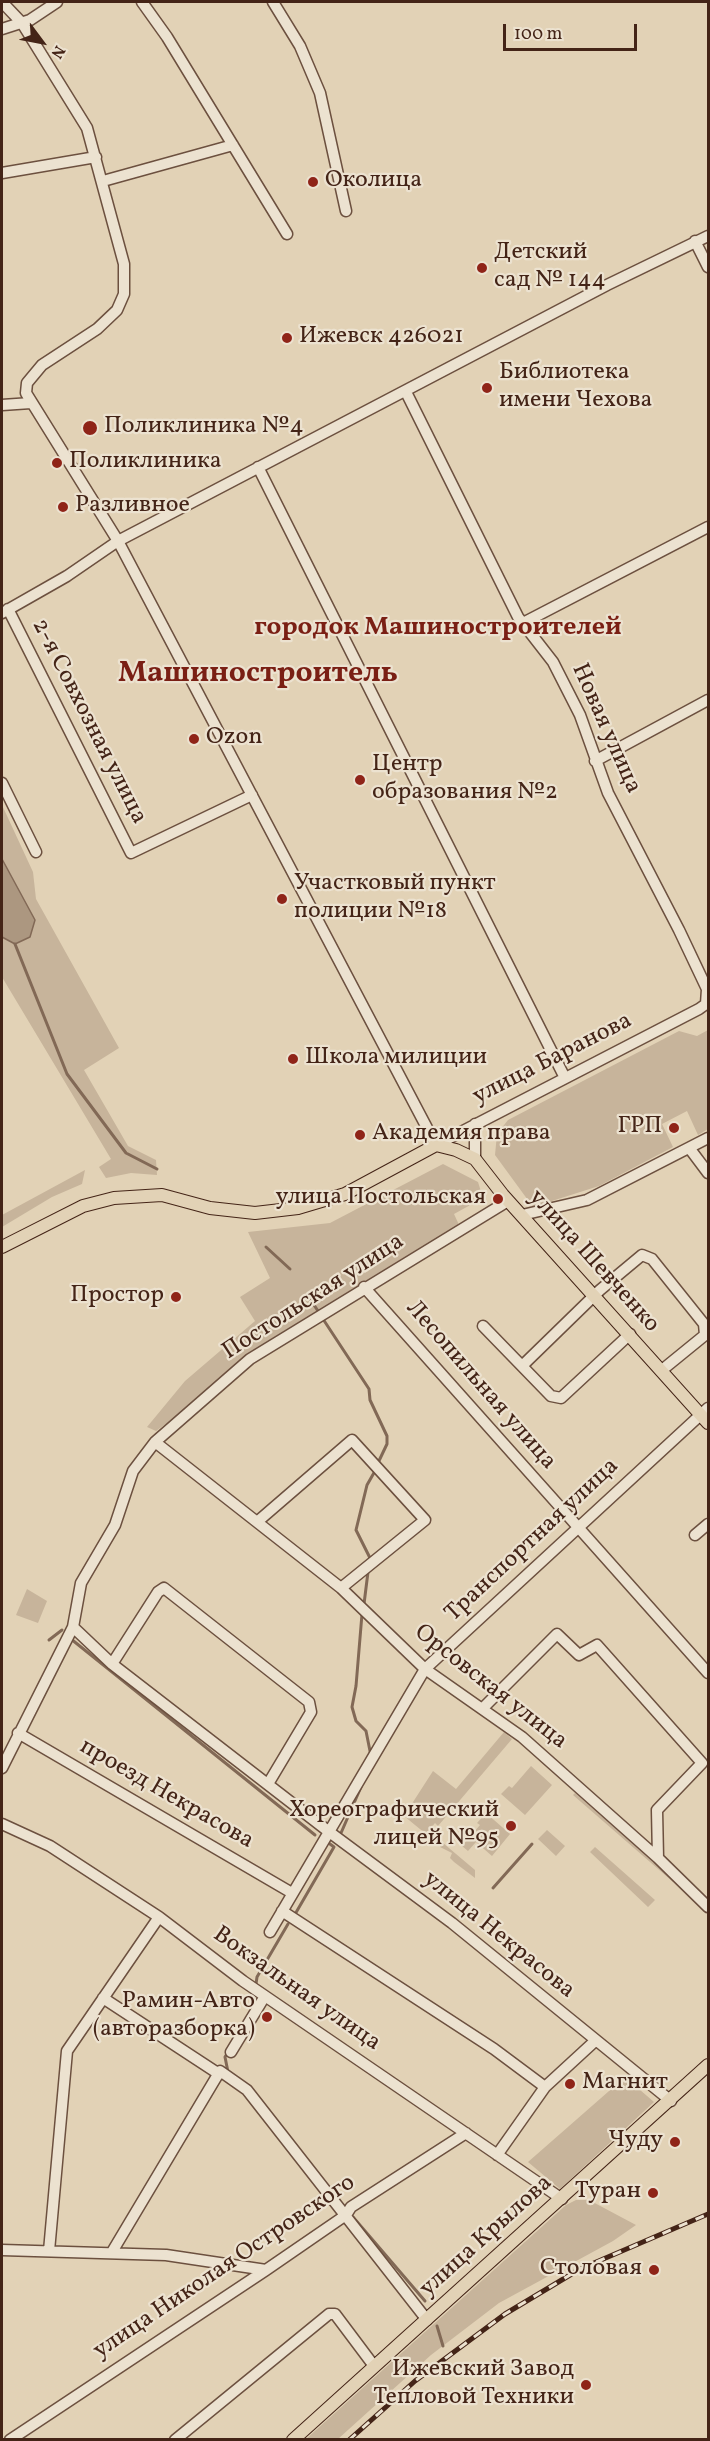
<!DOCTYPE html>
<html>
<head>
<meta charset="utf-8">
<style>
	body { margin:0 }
	#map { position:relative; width:710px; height:2441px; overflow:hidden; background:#e2d2b6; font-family:Vollkorn,serif }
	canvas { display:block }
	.frame { position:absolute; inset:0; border:3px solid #442417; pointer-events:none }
	.north { position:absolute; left:12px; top:12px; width:60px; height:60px; -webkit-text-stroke:4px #ece2d0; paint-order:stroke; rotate:122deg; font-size:16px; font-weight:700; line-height:24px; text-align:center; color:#442417 }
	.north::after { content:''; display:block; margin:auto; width:21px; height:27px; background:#442417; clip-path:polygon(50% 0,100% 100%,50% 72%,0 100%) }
	.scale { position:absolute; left:503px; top:24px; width:134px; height:27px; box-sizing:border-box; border:3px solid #442417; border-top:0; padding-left:8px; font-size:18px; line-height:21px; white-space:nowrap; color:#442417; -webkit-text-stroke:4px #ece2d0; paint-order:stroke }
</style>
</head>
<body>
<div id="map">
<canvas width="710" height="2441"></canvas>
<div class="frame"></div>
<div class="north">N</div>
<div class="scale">100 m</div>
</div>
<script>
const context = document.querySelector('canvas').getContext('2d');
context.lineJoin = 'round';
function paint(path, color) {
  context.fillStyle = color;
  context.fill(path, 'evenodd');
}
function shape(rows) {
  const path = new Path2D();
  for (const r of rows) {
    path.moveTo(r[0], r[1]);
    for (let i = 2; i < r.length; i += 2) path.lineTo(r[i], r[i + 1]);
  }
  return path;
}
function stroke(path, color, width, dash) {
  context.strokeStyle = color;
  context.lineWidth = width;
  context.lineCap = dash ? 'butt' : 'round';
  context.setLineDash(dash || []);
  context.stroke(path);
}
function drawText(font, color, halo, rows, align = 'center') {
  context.font = font + ' Vollkorn,serif';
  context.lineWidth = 4.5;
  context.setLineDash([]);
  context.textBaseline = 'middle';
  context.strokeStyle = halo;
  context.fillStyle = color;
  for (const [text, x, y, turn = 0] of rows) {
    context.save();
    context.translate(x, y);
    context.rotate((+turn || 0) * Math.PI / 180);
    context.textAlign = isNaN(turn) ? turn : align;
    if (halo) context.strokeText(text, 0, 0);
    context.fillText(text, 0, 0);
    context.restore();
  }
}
paint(shape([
	[2,805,33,872,36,899,119,1048,84,1070,128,1146,156,1160,157,1175,131,1173,106,1178,99,1167,111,1159,2,977],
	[708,1030,708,1129,698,1135,687,1111,662,1124,673,1147,599,1186,533,1207,495,1155,497,1134,508,1120,679,1031,697,1036],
	[443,1164,478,1182,483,1198,454,1214,460,1227,298,1327,156,1431,147,1427,185,1381,255,1321,240,1297,270,1278,248,1232,330,1223],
	[85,1170,82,1184,52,1197,2,1227,2,1215],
	[27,1589,47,1601,38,1623,16,1615],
	[504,1732,512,1739,438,1826,435,1823,426,1834,404,1816,433,1771,456,1789],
	[531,1766,552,1785,525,1815,501,1794,509,1786,512,1788],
	[575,1793,675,1880,673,1882,573,1795],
	[486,1813,510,1834,492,1856,476,1842,468,1851,462,1846,480,1825,477,1823],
	[547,1830,565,1846,556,1856,538,1839],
	[443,1843,475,1870,475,1878,454,1862,450,1858,452,1853,440,1847],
	[595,1847,655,1900,648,1907,590,1852],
	[625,2077,654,2102,560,2189,528,2162],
	[576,2200,589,2200,636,2225,613,2241,499,2303,431,2355,338,2439,306,2439,566,2205]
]), '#c7b49b');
const water = shape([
	[2,859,35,920,30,937,15,944,2,937,2,859]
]);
paint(water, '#ac9780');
stroke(water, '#826956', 1.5);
stroke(shape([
	[15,944,67,1074,126,1153,157,1169],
	[266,1247,290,1269],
	[308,1296,318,1311],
	[323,1319,369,1389,370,1400,387,1436,387,1444,377,1465],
	[371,1560,356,1530,367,1485,375,1471],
	[364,1604,368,1572],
	[362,1614,356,1686,352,1707,356,1721,366,1731,371,1756],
	[71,1639,315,1835],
	[49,1640,62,1630],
	[341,1833,361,1787],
	[493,1888,532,1844],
	[294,1916,334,1847,326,1841],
	[256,1984,257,1977,288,1924],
	[228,2052,225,2057,228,2072],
	[353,2217,425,2301],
	[437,2326,443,2346]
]), '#826956', 3);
const minor = shape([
	[2,2,22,23,87,128,124,264,124,294,117,310,97,329,42,365,27,383,26,393,118,541,436,1145,699,1009,706,1004,707,989,679,930,608,793,580,715,553,662,518,617,406,392],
	[142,2,167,37,287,234],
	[273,2,300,46,320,93,346,211],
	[2,29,30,20,57,2],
	[2,173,96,157],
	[103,181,233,145],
	[695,241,708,267],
	[2,405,31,403],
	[258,467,565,1078],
	[8,609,131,853,252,795],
	[2,613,67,576,118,541,607,285,708,236],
	[523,623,708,527],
	[595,761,708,700],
	[2,783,36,852],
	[690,1149,708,1173],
	[475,1159,475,1124],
	[522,1215,587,1200,708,1138],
	[364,1287,708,1673],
	[483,1326,551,1396,561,1398,630,1334],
	[523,1365,600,1290,642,1255,652,1259,704,1324,705,1335,662,1370],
	[155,1442,341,1588,425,1669,522,1737,658,1858,708,1907],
	[257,1522,352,1440,425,1520,341,1588],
	[695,1535,708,1524],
	[73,1627,112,1664,328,1831,452,1923,671,2101],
	[112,1664,158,1592,164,1588,309,1702,311,1712,268,1784],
	[483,1708,557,1634,579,1655,597,1645,702,1763,657,1810,658,1858],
	[18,1733,292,1893],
	[2,1768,73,1627,81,1583,115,1525,133,1471,155,1442,250,1359,508,1201],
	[2,1824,50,1846,159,1917,243,1981,562,2199],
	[282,1911,494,2049,545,2087],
	[270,1932,425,1669,708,1408],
	[103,1998,219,2074],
	[231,2052,265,1996],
	[497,2155,545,2087,595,2041],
	[2,2250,166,2255,266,2270],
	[49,2251,67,2051,159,1917],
	[112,2252,220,2071,247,2090,427,2320],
	[10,2440,266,2270,346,2215,351,2207,466,2133],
	[175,2440,329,2314,335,2314,374,2366]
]);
const major = shape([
	[2,1247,83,1206,114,1198,162,1195,210,1208,255,1213,298,1208,345,1194,436,1145,456,1150,475,1159,503,1195,708,1423],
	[293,2440,708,2065]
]);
stroke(minor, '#6c503f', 13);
stroke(major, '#442417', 14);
stroke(minor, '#ece2d0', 10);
stroke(major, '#e2d2b6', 12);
const rail = shape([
	[349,2440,415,2381,505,2314,580,2269,708,2214]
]);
stroke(rail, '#442417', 5);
stroke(rail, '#ece2d0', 3, [9]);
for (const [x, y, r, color] of [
	[313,182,6,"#8f2418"],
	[482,268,6,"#8f2418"],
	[287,338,6,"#8f2418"],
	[487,388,6,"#8f2418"],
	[90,428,8,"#8f2418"],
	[57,463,6,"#8f2418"],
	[63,507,6,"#8f2418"],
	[194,739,6,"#8f2418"],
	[360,780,6,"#8f2418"],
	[282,899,6,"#8f2418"],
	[293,1059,6,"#8f2418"],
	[674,1128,6,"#8f2418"],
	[360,1135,6,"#8f2418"],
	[498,1199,6,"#8f2418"],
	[176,1297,6,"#8f2418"],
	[511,1826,6,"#8f2418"],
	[267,2017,6,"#8f2418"],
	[570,2084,6,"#8f2418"],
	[675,2142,6,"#8f2418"],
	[653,2193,6,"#8f2418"],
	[654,2270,6,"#8f2418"],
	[586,2385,6,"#8f2418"]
]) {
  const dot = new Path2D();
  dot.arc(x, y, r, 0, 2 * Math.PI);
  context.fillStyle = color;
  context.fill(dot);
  stroke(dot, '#ece2d0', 2);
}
drawText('24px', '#442417', '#ece2d0', [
	["Околица",325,182],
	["Детский",494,254],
	["сад № 144",494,282],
	["Ижевск 426021",299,338],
	["Библиотека",499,374],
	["имени Чехова",499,402],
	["Поликлиника №4",104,428],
	["Поликлиника",69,463],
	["Разливное",75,507],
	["Ozon",206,739],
	["Центр",372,766],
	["образования №2",372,794],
	["Участковый пункт",294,885],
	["полиции №18",294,913],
	["Школа милиции",305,1059],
	["ГРП",662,1128,"right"],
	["Академия права",372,1135],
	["улица Постольская",486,1199,"right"],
	["Простор",164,1297,"right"],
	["Хореографический",499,1812,"right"],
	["лицей №95",499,1840,"right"],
	["Рамин-Авто",255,2003,"right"],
	["(авторазборка)",255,2031,"right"],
	["Магнит",582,2084],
	["Чуду",663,2142,"right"],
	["Туран",641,2193,"right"],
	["Столовая",642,2270,"right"],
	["Ижевский Завод",574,2371,"right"],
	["Тепловой Техники",574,2399,"right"]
], 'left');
drawText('24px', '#442417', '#ece2d0', [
	["2-я Совхозная улица",88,722,63],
	["Новая улица",605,729,66],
	["улица Баранова",553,1060,-27],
	["улица Шевченко",593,1262,48],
	["Постольская улица",314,1298,-33],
	["Лесопильная улица",480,1386,49],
	["Транспортная улица",533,1541,-43],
	["Орсовская улица",490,1688,38],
	["проезд Некрасова",166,1795,30],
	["улица Некрасова",498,1936,39],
	["Вокзальная улица",296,1990,35],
	["улица Крылова",487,2237,-42],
	["улица Николая Островского",225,2268,-34]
]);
drawText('bold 26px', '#7a1f14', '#ece2d0', [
	["городок Машиностроителей",438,629]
]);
drawText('bold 30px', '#7a1f14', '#ece2d0', [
	["Машиностроитель",258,675]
]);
</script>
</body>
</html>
